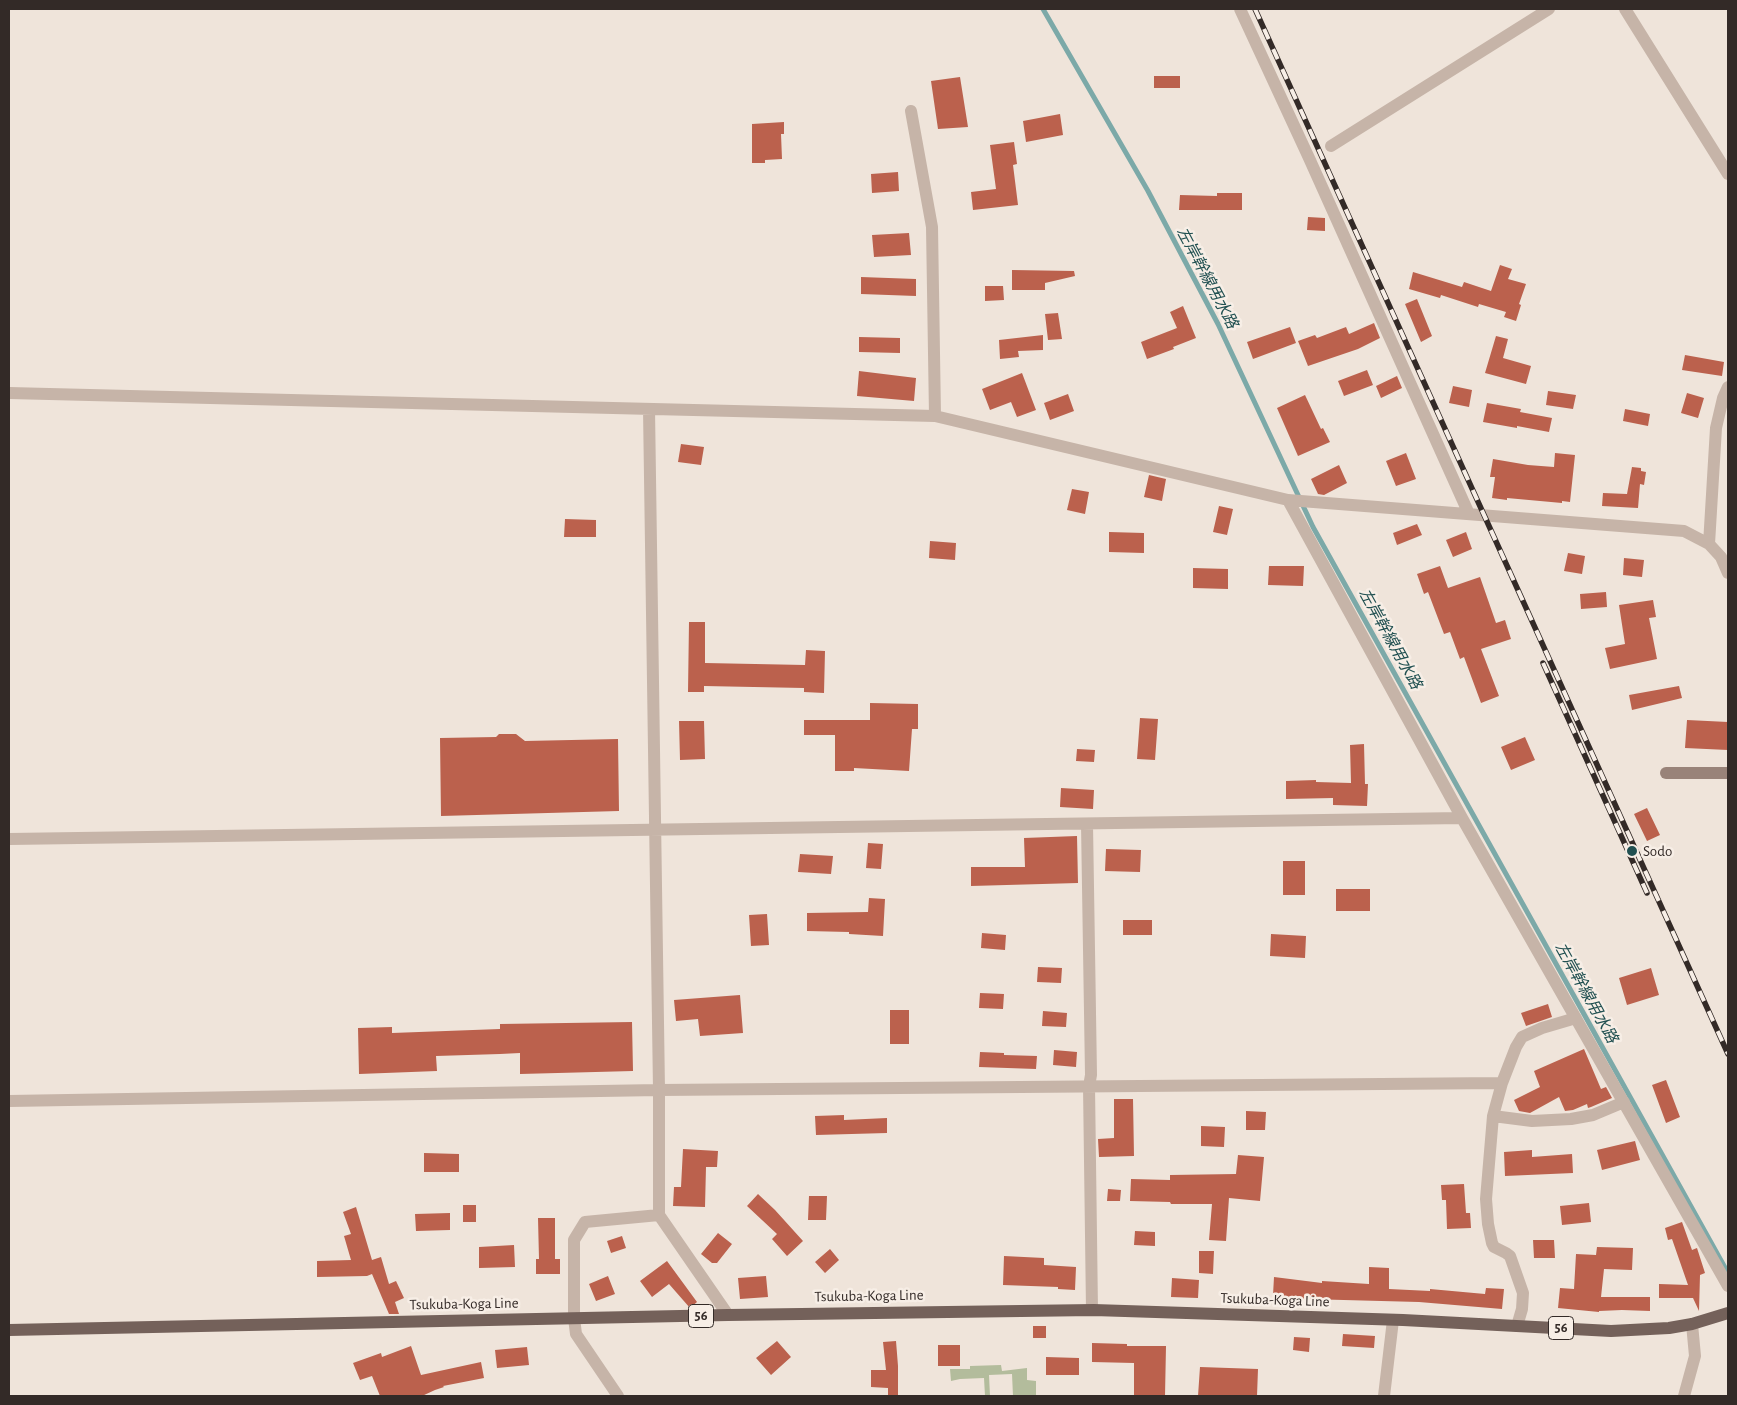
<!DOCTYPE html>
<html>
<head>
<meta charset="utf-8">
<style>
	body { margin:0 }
	#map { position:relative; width:1737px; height:1405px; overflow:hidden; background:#efe4da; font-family:"Alegreya Sans",sans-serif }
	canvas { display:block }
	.frame { position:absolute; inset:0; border:10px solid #332a27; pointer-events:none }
</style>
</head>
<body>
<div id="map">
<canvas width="1737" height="1405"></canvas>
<div class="frame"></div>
</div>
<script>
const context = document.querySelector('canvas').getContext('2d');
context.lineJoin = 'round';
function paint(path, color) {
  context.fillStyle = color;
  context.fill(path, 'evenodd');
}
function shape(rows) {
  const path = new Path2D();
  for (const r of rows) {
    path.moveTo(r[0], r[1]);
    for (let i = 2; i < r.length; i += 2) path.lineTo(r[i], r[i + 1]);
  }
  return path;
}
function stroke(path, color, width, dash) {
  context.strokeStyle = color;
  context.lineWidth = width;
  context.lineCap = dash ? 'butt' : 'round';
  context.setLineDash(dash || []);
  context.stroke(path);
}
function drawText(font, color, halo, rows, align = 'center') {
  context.font = font + ' "Alegreya Sans","Noto Sans JP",sans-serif';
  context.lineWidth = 5;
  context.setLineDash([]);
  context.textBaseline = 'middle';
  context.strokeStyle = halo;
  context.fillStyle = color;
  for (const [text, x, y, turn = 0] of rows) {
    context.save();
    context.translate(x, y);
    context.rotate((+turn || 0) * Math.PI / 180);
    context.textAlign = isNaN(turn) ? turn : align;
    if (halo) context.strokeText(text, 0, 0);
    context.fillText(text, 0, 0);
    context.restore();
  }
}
paint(shape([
	[1001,1365,1002,1371,1027,1368,1027,1380,1036,1381,1036,1396,1013,1396,1012,1374,989,1375,990,1396,985,1396,984,1378,960,1379,951,1381,950,1369,970,1369,970,1366]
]), '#b3bc9c');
stroke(shape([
	[1043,9,1148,191,1218,324,1313,527,1728,1273]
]), '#7ca9a8', 5);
paint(shape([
	[1154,76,1180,76,1180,88,1154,88],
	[960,77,968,127,938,129,931,81],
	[1060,114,1063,135,1026,142,1023,121],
	[784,122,784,134,781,134,782,159,765,160,765,163,752,163,752,124],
	[1014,142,1017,164,1013,165,1018,205,973,210,971,192,996,189,990,145],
	[898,172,899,191,872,193,871,174],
	[1217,193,1242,193,1242,210,1179,210,1180,195,1217,196],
	[1308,217,1325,218,1325,231,1307,230],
	[909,233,911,255,874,257,872,235],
	[1500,265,1512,269,1508,279,1526,284,1519,304,1521,305,1516,321,1504,317,1506,312,1479,304,1478,307,1441,295,1440,298,1409,289,1413,272,1462,287,1464,282,1491,291],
	[1012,270,1074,271,1075,276,1045,283,1045,290,1012,290],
	[861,277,916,279,916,296,861,294],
	[985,286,1003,286,1004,300,985,301],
	[1417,299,1432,336,1421,342,1405,304],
	[1183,306,1196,338,1173,347,1174,349,1147,359,1141,342,1177,328,1170,312],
	[1058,313,1062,339,1048,340,1045,314],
	[1374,323,1380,338,1358,349,1308,366,1298,341,1315,335,1317,338,1346,327,1349,334],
	[1290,327,1296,343,1253,359,1247,342],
	[1043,335,1043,350,1018,351,1019,357,1000,359,999,340],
	[1496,336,1508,339,1503,358,1531,366,1526,384,1485,373],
	[859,337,900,338,900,353,859,352],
	[1685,355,1724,362,1722,376,1682,370],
	[1367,370,1373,385,1344,396,1338,381],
	[859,371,916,378,914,401,857,396],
	[1022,373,1036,410,1017,417,1011,402,990,410,982,389],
	[1397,376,1402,388,1381,398,1376,386],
	[1453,386,1472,390,1469,407,1449,403],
	[1548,391,1576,395,1573,409,1546,405],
	[1687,393,1704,398,1698,418,1681,413],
	[1068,394,1074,411,1050,420,1044,403],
	[1305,395,1321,429,1323,428,1330,442,1298,456,1277,408],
	[1487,403,1521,409,1520,412,1552,418,1549,432,1517,426,1517,428,1483,422],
	[1625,409,1650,414,1648,426,1623,421],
	[681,444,704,447,701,465,678,462],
	[1406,453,1416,479,1396,486,1386,461],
	[1555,453,1575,455,1570,502,1562,501,1562,503,1507,498,1507,500,1492,498,1495,477,1490,477,1493,459,1528,465,1554,467],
	[1339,465,1347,483,1324,495,1318,494,1311,479],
	[1632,467,1641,468,1641,471,1646,472,1644,485,1640,484,1638,508,1602,506,1603,493,1627,494],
	[1149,475,1166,479,1162,501,1144,497],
	[1072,489,1089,492,1085,514,1067,510],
	[1219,506,1233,509,1227,535,1213,532],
	[565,519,596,520,596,537,564,537],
	[1417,524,1422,535,1397,545,1393,533],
	[1109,532,1144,533,1144,553,1109,552],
	[1466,532,1472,549,1453,557,1446,540],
	[930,541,956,543,955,560,929,558],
	[1568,553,1585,556,1582,574,1564,571],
	[1624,558,1644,560,1642,577,1623,575],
	[1269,566,1304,566,1303,586,1268,585],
	[1440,566,1448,588,1480,577,1496,623,1505,620,1511,639,1481,649,1499,696,1481,703,1464,657,1460,659,1450,632,1444,634,1428,592,1424,594,1417,574],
	[1193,568,1228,569,1228,589,1193,588],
	[1606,592,1607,607,1581,609,1580,594],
	[1653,600,1656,617,1649,618,1657,659,1610,669,1605,648,1625,644,1619,605],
	[689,622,705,622,705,663,805,665,806,650,825,651,824,693,804,692,804,688,704,686,704,692,688,692],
	[1679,686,1682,698,1632,710,1629,695],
	[870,703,918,704,918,729,912,729,909,771,854,768,854,771,835,771,835,735,804,735,804,720,870,720],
	[1140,718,1158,719,1155,760,1137,759],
	[1687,720,1728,722,1728,750,1685,748],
	[679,721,704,721,705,759,680,760],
	[499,734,516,734,525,741,618,739,619,811,441,816,440,738,496,737],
	[1525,737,1535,760,1511,770,1501,747],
	[1364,744,1365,784,1368,784,1367,806,1333,805,1333,798,1286,799,1286,781,1316,780,1316,782,1351,783,1350,745],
	[1077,749,1095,750,1094,762,1076,761],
	[1061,788,1094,790,1093,809,1060,807],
	[1647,808,1660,835,1647,841,1634,814],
	[1077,836,1078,883,971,886,971,867,1025,867,1024,838],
	[868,843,883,844,881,869,866,868],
	[1106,849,1141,850,1140,872,1105,871],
	[800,854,833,856,831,874,798,872],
	[1283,861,1305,861,1305,895,1283,895],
	[1336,889,1370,889,1370,911,1336,911],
	[869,898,885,899,883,936,849,934,849,932,807,931,807,913,868,912],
	[767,914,769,945,751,946,749,915],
	[1123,920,1152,920,1152,935,1123,935],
	[982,933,1006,935,1005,950,981,948],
	[1271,934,1306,936,1305,958,1270,956],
	[1038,967,1062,968,1061,983,1037,982],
	[1651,968,1659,995,1627,1005,1619,978],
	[980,993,1004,994,1003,1009,979,1008],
	[740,995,743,1033,700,1036,698,1019,676,1021,674,1000],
	[1548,1004,1552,1017,1526,1026,1521,1013],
	[890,1010,909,1010,909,1044,890,1044],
	[1043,1011,1067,1013,1066,1027,1042,1026],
	[632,1022,633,1071,520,1074,520,1053,500,1054,436,1056,437,1071,359,1074,358,1028,392,1027,392,1033,500,1029,500,1024],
	[1584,1049,1601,1089,1606,1087,1612,1098,1591,1107,1588,1108,1587,1104,1573,1110,1565,1111,1559,1097,1530,1113,1519,1111,1514,1100,1540,1087,1534,1071],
	[1054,1050,1077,1052,1076,1067,1053,1065],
	[980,1052,1004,1053,1004,1055,1037,1056,1036,1069,979,1067],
	[1666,1080,1680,1117,1666,1123,1652,1085],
	[1114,1099,1133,1099,1134,1156,1099,1157,1098,1139,1114,1138],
	[1246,1111,1266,1112,1265,1130,1246,1130],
	[844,1115,844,1120,887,1118,887,1133,816,1135,815,1116],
	[1201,1126,1225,1127,1224,1147,1201,1146],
	[1635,1141,1640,1160,1602,1170,1597,1150],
	[683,1149,718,1151,717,1167,706,1167,705,1207,673,1206,674,1187,681,1187],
	[1532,1150,1532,1157,1572,1154,1573,1173,1505,1176,1504,1152],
	[424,1153,459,1154,459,1172,424,1172],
	[1238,1155,1264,1157,1260,1201,1229,1198,1226,1241,1209,1240,1212,1204,1171,1204,1170,1202,1130,1201,1131,1179,1170,1180,1170,1175,1236,1174],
	[1464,1184,1466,1213,1470,1213,1471,1228,1447,1229,1446,1200,1442,1200,1441,1185],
	[1108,1189,1121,1190,1120,1201,1107,1201],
	[758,1194,775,1210,803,1241,787,1256,772,1239,777,1234,747,1206],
	[809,1196,827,1196,826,1220,808,1220],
	[1589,1203,1591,1222,1562,1225,1560,1206],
	[463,1205,476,1205,476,1222,463,1222],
	[356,1207,372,1260,381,1257,389,1284,396,1281,404,1298,395,1302,399,1314,389,1314,372,1274,367,1276,317,1277,317,1261,351,1260,344,1236,351,1234,343,1212],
	[450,1213,450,1230,416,1231,415,1214],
	[538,1218,555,1218,555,1259,560,1259,560,1274,536,1274,536,1259,539,1259],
	[1682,1222,1692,1250,1697,1248,1705,1273,1700,1275,1699,1311,1693,1298,1659,1298,1659,1284,1688,1285,1672,1239,1668,1240,1665,1228],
	[1135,1231,1155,1232,1155,1246,1134,1245],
	[718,1233,732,1244,717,1263,712,1263,701,1254],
	[622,1236,626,1248,611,1253,607,1241],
	[1533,1240,1554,1240,1555,1258,1534,1258],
	[514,1245,515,1267,479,1268,479,1247],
	[1597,1247,1633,1248,1632,1270,1604,1269,1601,1297,1650,1297,1650,1311,1622,1310,1599,1311,1599,1312,1558,1308,1560,1288,1574,1289,1576,1254,1596,1255],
	[830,1249,839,1260,825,1273,815,1262],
	[1199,1251,1214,1251,1213,1274,1199,1273],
	[1004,1256,1044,1258,1044,1265,1076,1267,1075,1290,1058,1289,1058,1287,1003,1285],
	[667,1261,697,1302,690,1308,669,1284,652,1297,640,1281],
	[1369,1267,1389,1268,1389,1289,1430,1291,1430,1289,1485,1294,1486,1288,1504,1289,1502,1309,1419,1302,1306,1299,1273,1295,1274,1277,1322,1283,1322,1281,1369,1284],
	[608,1276,615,1294,596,1301,589,1284],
	[766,1276,768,1297,740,1299,738,1278],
	[1172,1278,1199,1280,1198,1298,1171,1297],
	[1033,1326,1046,1326,1046,1338,1033,1338],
	[1343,1334,1375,1336,1374,1348,1342,1346],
	[1294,1337,1310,1338,1309,1352,1293,1350],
	[777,1341,791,1357,771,1375,756,1358],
	[896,1341,898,1366,898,1396,888,1396,888,1388,871,1387,871,1370,886,1370,883,1342],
	[1092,1343,1127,1344,1127,1346,1166,1346,1165,1396,1134,1396,1134,1363,1092,1362],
	[938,1345,960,1345,960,1366,938,1366],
	[411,1346,421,1375,481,1362,484,1378,443,1386,444,1387,435,1390,422,1396,380,1396,372,1376,360,1380,353,1363,381,1353,382,1357],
	[527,1347,529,1365,497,1368,495,1350],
	[1046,1357,1079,1358,1079,1375,1046,1375],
	[1200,1367,1258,1369,1257,1396,1198,1396]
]), '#bb614d');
stroke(shape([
	[1240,9,1309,158,1469,514],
	[1625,9,1728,174],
	[911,111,932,227,935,416],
	[1331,146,1549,9],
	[9,393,935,416,1288,500,1684,531,1709,544,1721,557,1728,573],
	[649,409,659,1090,659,1215,728,1315],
	[1288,500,1462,818,1728,1286],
	[1709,544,1716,428,1723,398,1728,387],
	[1087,824,1091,1075,1089,1086,1092,1310],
	[9,839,1462,818],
	[9,1101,659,1090,1502,1083],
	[1493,1116,1532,1121,1571,1119,1593,1115,1624,1102],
	[1517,1326,1522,1309,1523,1293,1510,1256,1506,1253,1494,1247,1492,1243,1488,1224,1486,1199,1493,1116,1502,1083,1516,1047,1522,1037,1542,1028,1576,1018],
	[618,1396,576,1334,574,1318,574,1240,585,1222,659,1215],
	[1384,1396,1393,1320],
	[1684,1396,1695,1356,1692,1324]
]), '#c6b4a8', 12);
stroke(shape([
	[1666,773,1728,773]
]), '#998379', 12);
stroke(shape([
	[9,1330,728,1315,1094,1310,1403,1320,1611,1331,1669,1328,1692,1324,1728,1313]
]), '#74615a', 12);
const rail = shape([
	[1255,9,1728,1054],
	[1543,663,1647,893]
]);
stroke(rail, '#332a27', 5.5);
stroke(rail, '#f7eee6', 4, [11]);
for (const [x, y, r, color] of [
	[1632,851,6,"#215051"]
]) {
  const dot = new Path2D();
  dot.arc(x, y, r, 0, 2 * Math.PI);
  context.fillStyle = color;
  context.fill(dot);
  stroke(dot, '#f7eee6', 2);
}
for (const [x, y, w] of [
	[701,1316,25],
	[1561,1328,25]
]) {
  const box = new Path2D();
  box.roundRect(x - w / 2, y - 11.5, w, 23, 4);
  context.fillStyle = '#f7eee6';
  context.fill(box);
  stroke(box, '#332a27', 1);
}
drawText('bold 14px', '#332a27', null, [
	["56",701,1316],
	["56",1561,1328]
]);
drawText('15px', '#332a27', '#f7eee6', [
	["Sodo",1643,851]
], 'left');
drawText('15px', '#332a27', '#f7eee6', [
	["Tsukuba-Koga Line",869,1296,-1],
	["Tsukuba-Koga Line",1275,1300,2],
	["Tsukuba-Koga Line",464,1304,-1]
]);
drawText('italic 16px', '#215051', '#f7eee6', [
	["左岸幹線用水路",1207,278,62],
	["左岸幹線用水路",1390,639,61],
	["左岸幹線用水路",1586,993,61]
]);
</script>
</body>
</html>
